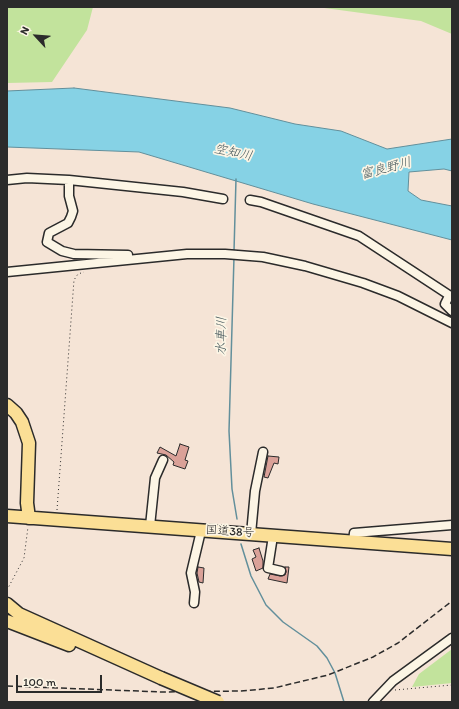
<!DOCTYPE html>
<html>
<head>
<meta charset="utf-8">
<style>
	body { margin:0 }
	#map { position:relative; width:459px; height:709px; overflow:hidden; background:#f5e4d6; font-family:Itim,sans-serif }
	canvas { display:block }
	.frame { position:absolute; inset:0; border:8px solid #2b2b2b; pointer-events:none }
	.north { position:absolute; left:16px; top:16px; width:40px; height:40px; -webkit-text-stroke:3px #fcf5e5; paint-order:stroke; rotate:296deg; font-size:11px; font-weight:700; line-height:16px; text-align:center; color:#2b2b2b }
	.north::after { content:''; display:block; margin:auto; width:14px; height:18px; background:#2b2b2b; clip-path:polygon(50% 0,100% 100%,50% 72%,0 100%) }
	.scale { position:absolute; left:16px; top:675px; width:86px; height:18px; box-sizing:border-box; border:2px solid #2b2b2b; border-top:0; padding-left:5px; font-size:12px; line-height:14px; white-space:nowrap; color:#2b2b2b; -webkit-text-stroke:3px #fcf5e5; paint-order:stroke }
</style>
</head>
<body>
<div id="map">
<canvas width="459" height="709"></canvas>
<div class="frame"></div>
<div class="north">N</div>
<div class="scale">100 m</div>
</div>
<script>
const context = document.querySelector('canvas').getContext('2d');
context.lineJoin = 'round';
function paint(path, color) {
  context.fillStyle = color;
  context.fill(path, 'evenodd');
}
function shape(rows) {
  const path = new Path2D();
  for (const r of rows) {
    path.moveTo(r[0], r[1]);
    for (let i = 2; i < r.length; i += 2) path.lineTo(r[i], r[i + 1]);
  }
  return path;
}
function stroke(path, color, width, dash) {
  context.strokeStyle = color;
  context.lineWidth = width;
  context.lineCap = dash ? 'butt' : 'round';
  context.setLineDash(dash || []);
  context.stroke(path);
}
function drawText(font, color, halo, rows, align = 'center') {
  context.font = font + ' Itim,"Klee One",sans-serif';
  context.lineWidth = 3.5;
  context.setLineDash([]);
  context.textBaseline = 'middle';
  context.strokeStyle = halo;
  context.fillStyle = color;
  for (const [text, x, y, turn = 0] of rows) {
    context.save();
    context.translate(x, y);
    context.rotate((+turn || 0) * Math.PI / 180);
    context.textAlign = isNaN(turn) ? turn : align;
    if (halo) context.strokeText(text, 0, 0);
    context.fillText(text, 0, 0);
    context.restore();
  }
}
paint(shape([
	[7,7,93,7,87,30,52,82,7,83],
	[317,7,452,7,452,34,421,21],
	[452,649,452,683,412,687,419,674]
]), '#c2e39c');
const water = shape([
	[74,88,230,108,295,124,341,131,387,149,452,139,452,171,444,169,409,172,408,191,421,200,452,206,452,240,313,204,139,152,7,147,7,91,74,88]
]);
paint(water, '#86d2e5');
stroke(water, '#628f9b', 1);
stroke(shape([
	[234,251,236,179],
	[234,257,229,431,232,489,237,519],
	[241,544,251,576,266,605,283,622,317,646,327,658,335,673,344,702]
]), '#628f9b', 1.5);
const building = shape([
	[180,444,189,447,185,460,188,461,185,469,173,465,174,462,166,455,157,453,160,447,176,456,180,444],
	[268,456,279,457,278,464,274,463,268,478,264,477,268,456],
	[259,548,263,561,263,568,256,571,252,559,256,557,253,550,259,548],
	[198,567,204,568,203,583,199,582,197,573,198,567],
	[285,567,289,567,287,583,268,579,270,574,280,576,285,575,286,572,285,567]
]);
paint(building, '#daa198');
stroke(building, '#2b2b2b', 1);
const minor = shape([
	[7,180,27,178,69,180,183,192,223,199],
	[69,180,69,196,73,211,71,217,68,223,49,233,47,242,62,251,74,254,128,255],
	[250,200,261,202,359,236,452,297],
	[7,272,187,254,225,254,263,257,305,266,363,283,398,296,452,323],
	[449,296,445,304,452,311],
	[150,526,155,478,163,460],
	[251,534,255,491,263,452],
	[273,536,268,568,281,571],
	[353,542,354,533,452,525],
	[194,603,195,592,191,573,201,531],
	[373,702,393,681,452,638]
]);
const highway = shape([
	[7,405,16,413,22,422,29,443,27,503,29,518],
	[7,516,452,549],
	[7,604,19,614,161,678],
	[7,621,69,645]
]);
stroke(minor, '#2b2b2b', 11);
stroke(highway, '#2b2b2b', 15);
stroke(shape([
	[57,510,74,280,78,274,84,272],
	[7,590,24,558,28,527],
	[395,690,452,685]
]), '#2b2b2b', 1, [1, 3]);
stroke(minor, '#fcf5e5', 8);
stroke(highway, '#fbdf96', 12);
stroke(shape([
	[7,686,163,692,241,691,274,688,328,675,373,657,398,643,452,601]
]), '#2b2b2b', 1.5, [6, 3]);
const highwayBridge = shape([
	[161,678,218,702]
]);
stroke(highwayBridge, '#2b2b2b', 15, []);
stroke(highwayBridge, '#fbdf96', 12);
drawText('12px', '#2b2b2b', '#fcf5e5', [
	["国道38号",230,532,4]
]);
drawText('italic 13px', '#42555a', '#fcf5e5', [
	["空知川",233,153,12],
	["富良野川",386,169,-15],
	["水車川",222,336,-89]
]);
</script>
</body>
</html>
